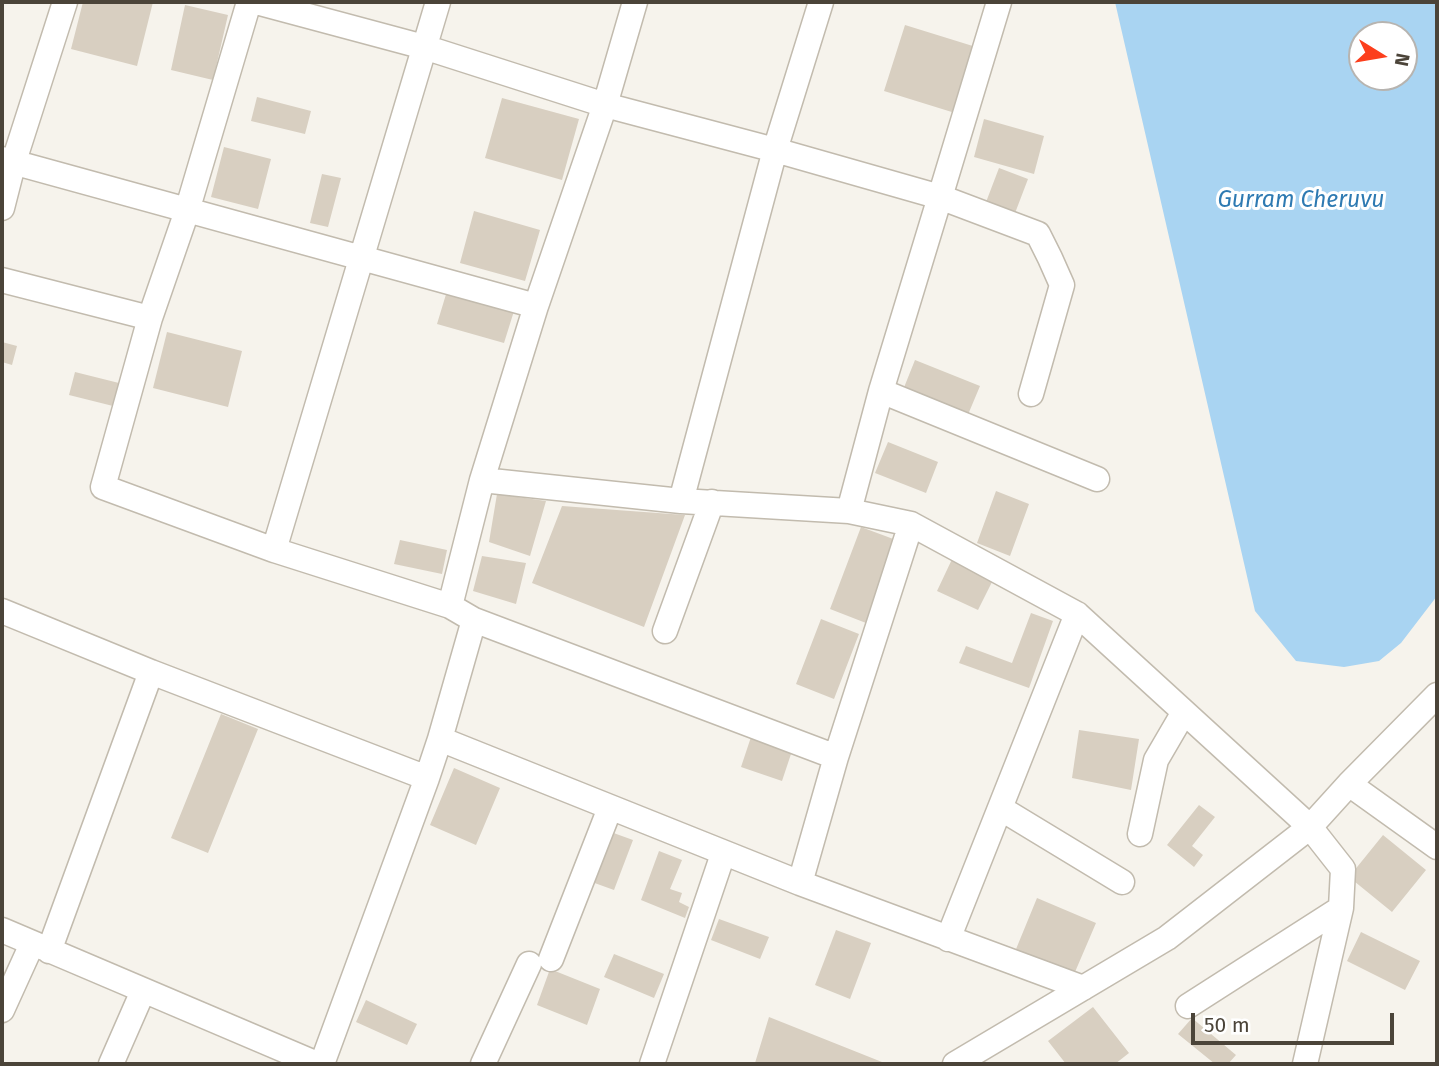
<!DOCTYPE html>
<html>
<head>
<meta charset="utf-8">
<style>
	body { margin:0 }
	#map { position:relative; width:1439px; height:1066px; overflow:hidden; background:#f6f3ec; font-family:"Fira Sans",sans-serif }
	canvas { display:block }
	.frame { position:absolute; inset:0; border:4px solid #4b4439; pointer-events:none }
	.north { position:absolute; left:1348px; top:21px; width:70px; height:70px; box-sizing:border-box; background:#fff; border:2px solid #b7b4b0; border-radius:50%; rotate:101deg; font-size:19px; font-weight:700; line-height:28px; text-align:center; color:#4b4439 }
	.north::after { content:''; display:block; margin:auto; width:24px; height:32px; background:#fc3f1d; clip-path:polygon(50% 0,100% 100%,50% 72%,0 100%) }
	.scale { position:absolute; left:1191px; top:1013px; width:203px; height:32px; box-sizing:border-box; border:4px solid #4b4439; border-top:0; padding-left:9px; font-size:21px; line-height:24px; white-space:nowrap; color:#4b4439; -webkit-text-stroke:5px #fff; paint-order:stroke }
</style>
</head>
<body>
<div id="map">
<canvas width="1439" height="1066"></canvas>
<div class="frame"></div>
<div class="north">N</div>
<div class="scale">50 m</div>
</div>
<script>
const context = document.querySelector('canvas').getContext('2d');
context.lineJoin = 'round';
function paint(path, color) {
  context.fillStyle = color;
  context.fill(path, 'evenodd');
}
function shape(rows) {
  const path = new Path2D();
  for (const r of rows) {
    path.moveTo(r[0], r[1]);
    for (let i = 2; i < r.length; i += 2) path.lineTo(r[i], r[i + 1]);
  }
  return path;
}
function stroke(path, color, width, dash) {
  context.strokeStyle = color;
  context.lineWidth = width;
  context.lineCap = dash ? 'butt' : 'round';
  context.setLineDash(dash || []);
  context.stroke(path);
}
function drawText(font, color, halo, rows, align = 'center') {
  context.font = font + ' "Fira Sans",sans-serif';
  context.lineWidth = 6;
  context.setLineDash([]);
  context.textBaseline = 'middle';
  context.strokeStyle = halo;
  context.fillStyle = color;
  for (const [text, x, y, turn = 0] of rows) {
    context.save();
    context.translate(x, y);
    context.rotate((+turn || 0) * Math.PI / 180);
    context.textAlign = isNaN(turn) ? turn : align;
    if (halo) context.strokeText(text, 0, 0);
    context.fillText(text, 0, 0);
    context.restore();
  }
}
paint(shape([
	[1115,2,1437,2,1437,596,1401,643,1379,661,1344,667,1296,661,1255,611],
	[1362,35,1404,35,1404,77,1362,77]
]), '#a9d4f2');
paint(shape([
	[83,2,153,2,137,66,71,49],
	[185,5,228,15,213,80,171,70],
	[905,25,976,47,955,113,884,91],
	[257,97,311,111,305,134,251,121],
	[502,98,579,119,562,180,485,158],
	[984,119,1044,136,1034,174,974,157],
	[224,147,271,159,258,209,211,197],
	[999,168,1028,179,1012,221,983,210],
	[322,174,341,178,328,227,310,223],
	[474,211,540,230,525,281,460,263],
	[447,291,514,311,504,343,437,324],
	[167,332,242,351,228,407,153,388],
	[2,342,17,346,12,365,2,362],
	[915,360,980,386,967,417,903,390],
	[75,372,123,384,117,407,69,395],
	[888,442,938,462,926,493,875,473],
	[996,491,1029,504,1010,556,977,543],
	[497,494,546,501,530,556,489,542],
	[562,506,685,515,644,627,532,583],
	[861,527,896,540,866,623,830,609],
	[400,540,447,550,442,574,394,564],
	[954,555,993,580,978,610,937,591],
	[482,556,526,563,516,604,473,591],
	[1031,613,1053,621,1029,688,959,663,966,646,1012,663],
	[821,619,859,634,834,699,796,684],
	[221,714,258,729,208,853,171,838],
	[1079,730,1139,739,1131,790,1072,778],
	[751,737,792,751,782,781,741,767],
	[454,768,500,788,476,845,430,825],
	[1199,805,1215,817,1192,846,1203,855,1194,867,1167,845],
	[608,831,633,840,614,890,589,881],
	[1383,835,1426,870,1392,912,1349,877],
	[659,851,682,860,670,889,682,893,679,902,689,907,685,918,641,900],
	[1037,898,1096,923,1072,979,1014,954],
	[719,919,769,937,760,959,711,940],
	[836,930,871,943,850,999,815,985],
	[1361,932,1420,961,1405,990,1347,961],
	[614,954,664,974,654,998,604,977],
	[550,969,600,989,587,1025,537,1005],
	[366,1000,417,1024,407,1045,356,1022],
	[1093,1007,1129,1053,1115,1064,1066,1064,1048,1041],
	[769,1017,887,1064,755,1063],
	[1192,1018,1236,1055,1228,1064,1215,1064,1178,1034]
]), '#d8cfc1');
const street = shape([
	[249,2,187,211,150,318,103,487,274,550,450,606,474,620,836,757],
	[256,2,424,47,605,105,775,150,940,197,881,391,849,511],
	[999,2,940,197,1038,234,1050,258,1062,285,1031,394],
	[2,159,536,306],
	[2,208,14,161,65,2],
	[2,280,150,318],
	[881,391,1097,479],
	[482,480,681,501,849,511,911,524,1077,614,1310,827,1343,869,1341,908,1305,1064],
	[681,501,775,150,821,2],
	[274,550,438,2],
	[450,606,482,480,536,306,605,105,635,2],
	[2,611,151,672,49,951],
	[665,631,712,502],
	[151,672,427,778,440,739,800,883,1083,988],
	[440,739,474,620],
	[1349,784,1437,847],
	[1000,808,1122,882],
	[1140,834,1156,760,1184,712],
	[800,883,836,757,911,524],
	[2,930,317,1064],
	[948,939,1077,614],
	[551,959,610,808],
	[1188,1006,1341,908],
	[2,1010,32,944],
	[111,1064,143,991],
	[322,1064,427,778],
	[483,1064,529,964],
	[652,1064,723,854],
	[955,1064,1167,938,1310,827,1349,784,1437,695]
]);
stroke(street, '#c2bbae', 27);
stroke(street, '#fff', 24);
drawText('italic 23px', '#2e7ab2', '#fff', [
	["Gurram Cheruvu",1301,201]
]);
</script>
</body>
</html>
